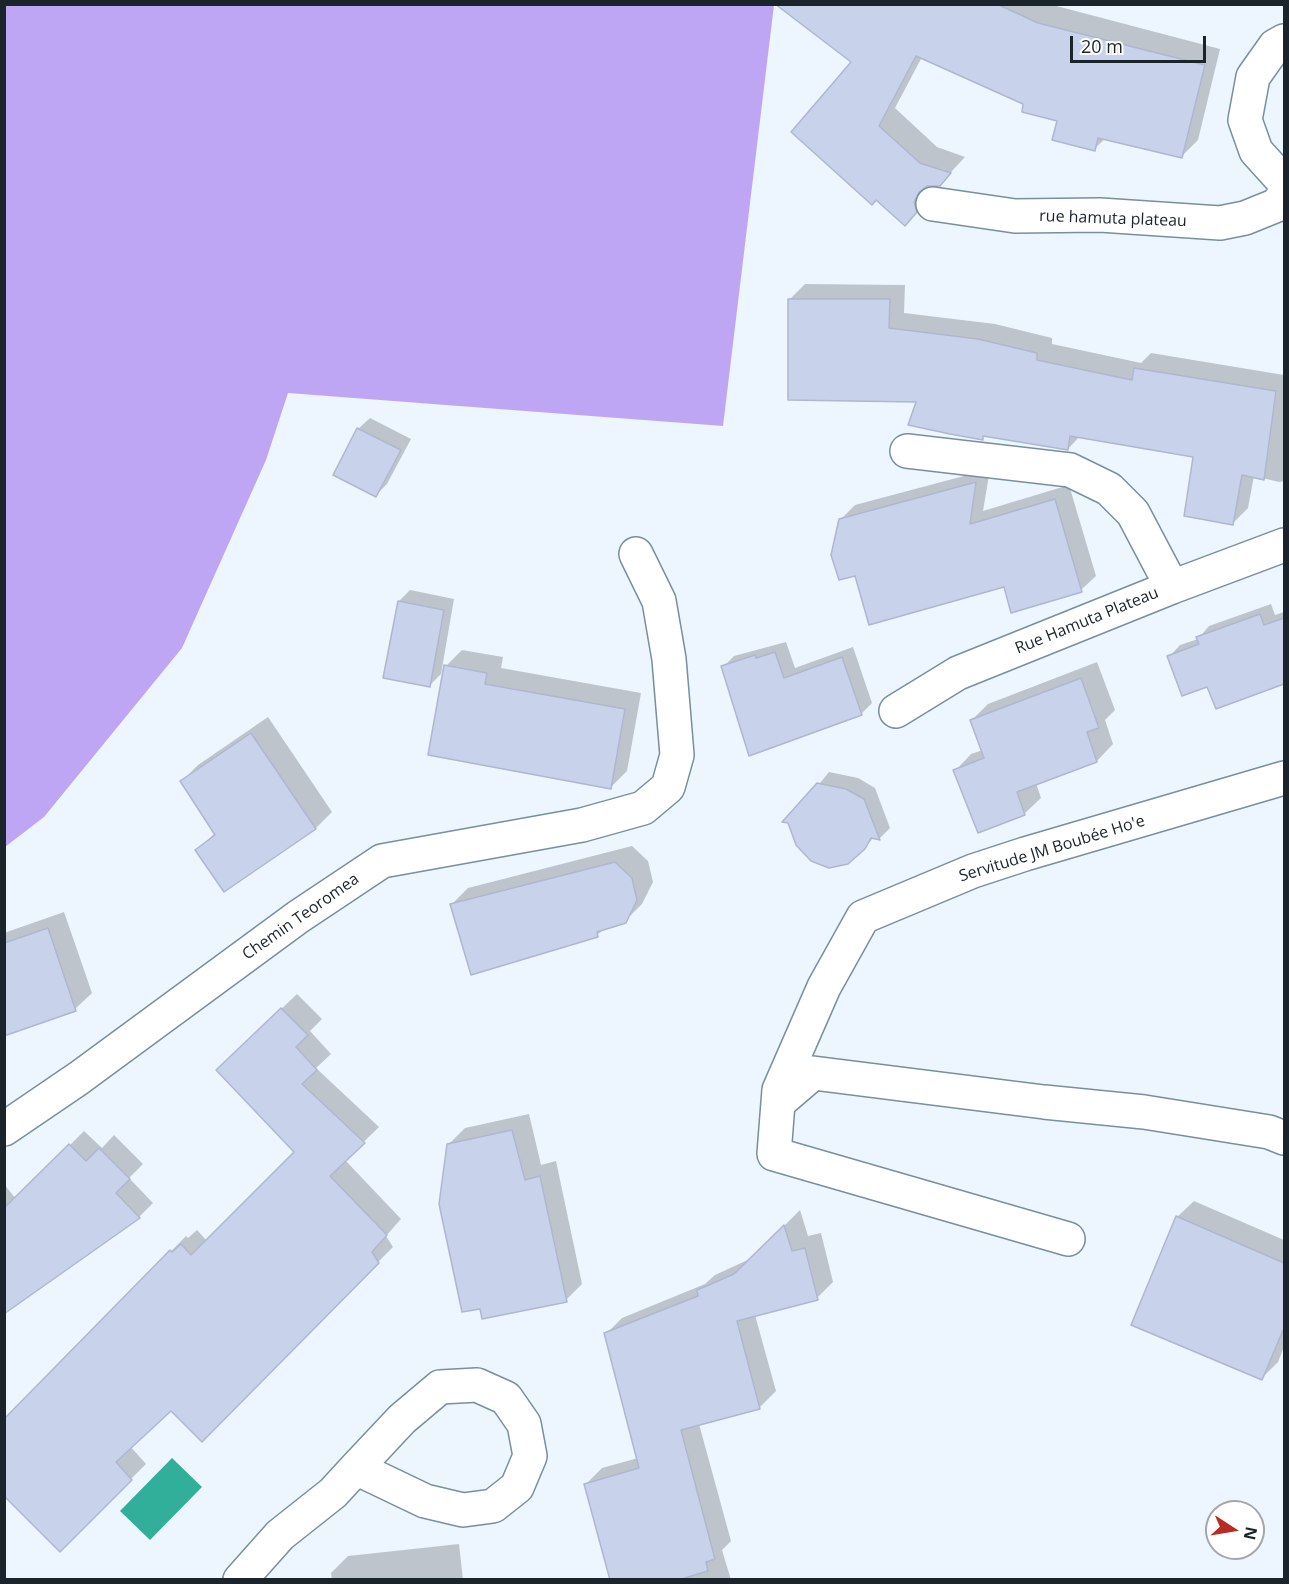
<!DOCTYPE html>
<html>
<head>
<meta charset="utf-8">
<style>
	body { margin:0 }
	#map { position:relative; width:1289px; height:1584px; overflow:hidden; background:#edf6fe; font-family:"Open Sans",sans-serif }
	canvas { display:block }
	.frame { position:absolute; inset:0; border:6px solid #1b242a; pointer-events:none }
	.north { position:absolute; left:1205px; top:1500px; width:60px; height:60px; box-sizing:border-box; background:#fff; border:2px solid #a4a7aa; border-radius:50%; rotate:102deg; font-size:16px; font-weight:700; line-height:24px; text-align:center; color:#1b242a }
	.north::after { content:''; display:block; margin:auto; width:21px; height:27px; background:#ba2b26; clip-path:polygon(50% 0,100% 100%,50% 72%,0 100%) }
	.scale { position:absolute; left:1070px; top:36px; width:136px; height:27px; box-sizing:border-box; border:3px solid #1b242a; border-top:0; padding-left:8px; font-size:18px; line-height:21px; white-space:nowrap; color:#1b242a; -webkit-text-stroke:4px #fff; paint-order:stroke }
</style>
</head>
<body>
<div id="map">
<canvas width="1289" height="1584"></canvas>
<div class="frame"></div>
<div class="north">N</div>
<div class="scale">20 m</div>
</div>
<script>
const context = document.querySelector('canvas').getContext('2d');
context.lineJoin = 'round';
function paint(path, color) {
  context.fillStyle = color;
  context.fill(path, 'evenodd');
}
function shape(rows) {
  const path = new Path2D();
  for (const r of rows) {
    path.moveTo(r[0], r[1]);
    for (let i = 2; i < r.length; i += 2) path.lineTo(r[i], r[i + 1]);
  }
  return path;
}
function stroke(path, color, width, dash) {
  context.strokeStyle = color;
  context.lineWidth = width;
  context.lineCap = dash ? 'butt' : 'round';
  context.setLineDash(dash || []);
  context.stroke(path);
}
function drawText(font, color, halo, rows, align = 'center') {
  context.font = font + ' "Open Sans",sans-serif';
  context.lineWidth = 4.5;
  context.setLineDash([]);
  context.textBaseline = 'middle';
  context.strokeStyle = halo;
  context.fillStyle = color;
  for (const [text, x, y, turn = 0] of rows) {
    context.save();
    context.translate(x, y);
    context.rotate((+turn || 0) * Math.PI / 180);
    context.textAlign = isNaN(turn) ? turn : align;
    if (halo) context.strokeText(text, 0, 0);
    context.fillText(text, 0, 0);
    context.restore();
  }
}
paint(shape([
	[5,4,774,5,723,426,288,393,266,460,182,648,44,817,5,847]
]), '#bfa6f4');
paint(shape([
	[172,1458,202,1487,150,1540,120,1511]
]), '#32af9b');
paint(shape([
	[806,4,1049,4,1220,49,1198,140,1181,157,1106,138,1094,149,1059,120,922,57,895,108,937,147,965,157,939,185,930,185,932,194,905,224,853,62],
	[805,284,905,285,904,313,995,324,1052,338,1052,344,1141,363,1151,353,1284,375,1284,481,1279,482,1254,476,1248,508,1233,523,1195,455,1080,436,1068,449,985,435,982,438,918,401,790,299],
	[370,418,411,439,387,484,376,495,358,429],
	[990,469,983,511,1069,485,1096,576,1081,590,1005,585,840,520,855,505],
	[410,590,454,599,441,674,430,685,399,601],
	[1271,604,1275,615,1284,612,1284,682,1217,707,1208,685,1169,657,1180,645,1198,639,1209,626],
	[786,642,795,668,853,647,872,703,861,714,723,667,734,656],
	[462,650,503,657,501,668,641,693,627,771,610,788,446,666],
	[1097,662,1115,710,1105,720,1113,744,1097,761,1036,783,1041,798,1024,814,955,771,971,754,983,750,972,720,988,704],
	[268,717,332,812,316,828,197,850,215,833,182,781,198,765],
	[829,772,858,778,875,788,890,828,880,838,874,837,857,857,838,866,820,865,803,853,789,821],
	[632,846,648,861,653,882,642,904,625,921,605,928,597,935,452,904,468,888],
	[64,912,92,993,75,1009,4,1034,4,933],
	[297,994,322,1019,310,1031,331,1054,316,1068,379,1127,345,1160,401,1219,386,1236,393,1247,202,1439,171,1409,130,1446,146,1464,60,1550,4,1421,186,1236,188,1238,197,1230,207,1241,296,1152,233,1055],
	[529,1114,541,1165,556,1161,582,1284,566,1300,449,1144,465,1128],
	[84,1131,102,1148,114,1135,143,1164,129,1178,153,1203,139,1217,4,1312,4,1184,16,1199],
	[1194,1201,1284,1240,1284,1347,1278,1362,1262,1378,1177,1217],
	[800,1210,808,1236,821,1233,833,1282,817,1298,755,1315,776,1391,760,1407,699,1424,731,1541,722,1550,731,1580,611,1580,586,1484,602,1468,638,1458,606,1334,622,1318,705,1284,715,1275,752,1258],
	[459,1544,463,1580,332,1580,331,1573,348,1556]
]), '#0003');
const building = shape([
	[775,4,997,4,1038,23,1205,65,1182,158,1098,138,1095,151,1052,140,1057,121,1022,112,1023,104,916,56,879,126,920,163,951,173,940,186,927,186,919,192,914,202,917,212,905,226,876,200,872,205,791,132,851,62,775,4],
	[788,299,890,299,889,328,978,339,1037,353,1037,360,1132,380,1134,368,1276,391,1264,480,1242,475,1233,525,1184,516,1193,457,1070,436,1068,450,983,436,983,440,950,434,908,425,916,402,788,400,788,299],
	[357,428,401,450,376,497,333,475,357,428],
	[976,482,970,524,1055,499,1082,592,1011,613,1004,587,869,625,855,576,839,580,831,555,839,519,976,482],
	[398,601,444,610,430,687,383,678,398,601],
	[1260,614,1264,625,1284,618,1284,684,1216,709,1207,687,1182,696,1167,656,1199,644,1196,637,1260,614],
	[775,652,784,678,842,657,862,715,749,756,721,666,755,655,756,658,775,652],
	[444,665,487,673,485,684,625,709,611,789,428,755,444,665],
	[1081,678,1099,728,1087,732,1097,762,1017,792,1025,815,978,833,953,770,984,758,970,720,1081,678],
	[251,733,316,829,224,892,195,850,215,835,180,781,251,733],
	[817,783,846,789,864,799,880,840,871,838,865,849,848,864,829,868,811,861,796,845,788,823,782,822,817,783],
	[615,862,632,878,637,900,626,923,597,932,598,937,471,975,450,904,615,862],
	[48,928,76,1011,4,1036,4,943,48,928],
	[281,1008,308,1035,296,1047,317,1070,302,1084,365,1143,330,1176,387,1235,372,1252,379,1263,202,1442,171,1411,116,1462,132,1480,60,1552,4,1496,4,1419,170,1250,172,1252,181,1244,191,1255,294,1152,216,1070,281,1008],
	[512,1130,525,1180,540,1176,567,1302,482,1319,480,1309,462,1312,439,1204,447,1144,512,1130],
	[69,1144,86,1161,99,1148,130,1179,116,1193,140,1218,4,1314,4,1208,69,1144],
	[1176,1216,1284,1263,1284,1328,1262,1380,1131,1325,1176,1216],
	[784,1225,792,1251,805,1248,818,1300,737,1321,760,1409,681,1430,715,1559,706,1562,708,1571,678,1580,610,1580,584,1484,639,1468,604,1333,698,1296,697,1290,734,1274,784,1225]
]);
paint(building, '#c9d2eb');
stroke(building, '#aeb7cf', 1.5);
const minor = shape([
	[1284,41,1275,46,1253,77,1245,120,1256,151,1284,182],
	[933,204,1015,216,1100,215,1220,223,1245,218,1277,205,1284,195],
	[907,451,1070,470,1109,489,1133,513,1172,587],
	[896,711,958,673,1172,587,1284,545],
	[778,1103,813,1073,1044,1102,1144,1112,1269,1132,1284,1138],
	[4,1129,79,1078,298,917,382,861,582,825,643,808,668,787,677,755,669,659,659,601,636,554],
	[1068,1239,774,1154,779,1090,824,987,863,917,973,871,1025,854,1284,778],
	[240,1580,280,1535,333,1493,356,1468,402,1419,440,1387,477,1385,506,1398,524,1424,530,1456,517,1487,493,1506,463,1510,425,1501,356,1468]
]);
stroke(minor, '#788f9f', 36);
stroke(minor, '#fff', 33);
drawText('16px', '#1b242a', '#fff', [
	["rue hamuta plateau",1113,219,2],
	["Rue Hamuta Plateau",1087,621,-22],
	["Servitude JM Boubée Ho'e",1052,849,-17],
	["Chemin Teoromea",301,917,-35]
]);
</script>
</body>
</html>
